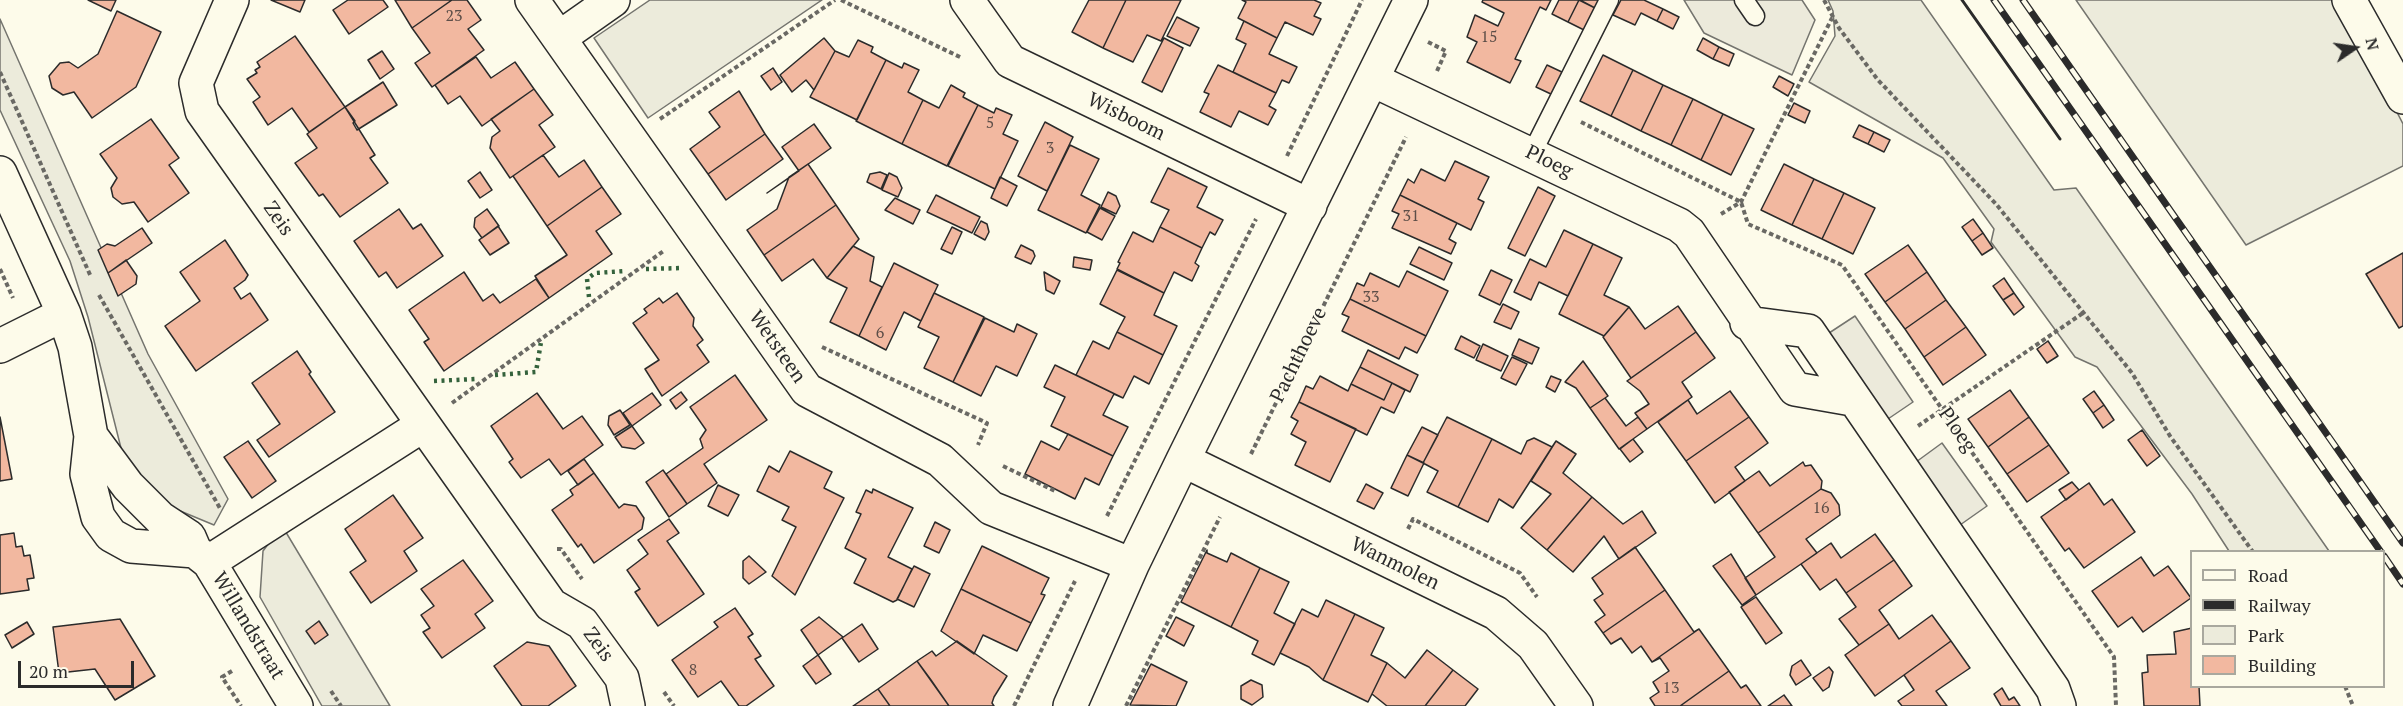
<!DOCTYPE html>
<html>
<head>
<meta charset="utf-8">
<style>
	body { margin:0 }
	#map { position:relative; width:2403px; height:706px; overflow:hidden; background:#fdfbea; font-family:"PT Serif",serif }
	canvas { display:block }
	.legend { position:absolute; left:2190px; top:550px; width:195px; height:138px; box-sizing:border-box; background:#fdfbea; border:2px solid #a9a89e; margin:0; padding:8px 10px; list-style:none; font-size:18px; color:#2b2b2b }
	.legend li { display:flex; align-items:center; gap:12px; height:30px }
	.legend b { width:30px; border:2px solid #a9a89e }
	.north { position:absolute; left:2325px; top:18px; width:60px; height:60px; -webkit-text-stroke:4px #fdfbea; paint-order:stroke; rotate:77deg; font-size:16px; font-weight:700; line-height:24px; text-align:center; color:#2b2b2b }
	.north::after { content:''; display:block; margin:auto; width:21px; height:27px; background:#2b2b2b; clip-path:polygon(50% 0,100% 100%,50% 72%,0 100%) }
	.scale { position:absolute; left:18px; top:661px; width:116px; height:27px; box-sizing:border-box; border:3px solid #2b2b2b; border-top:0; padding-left:8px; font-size:18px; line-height:21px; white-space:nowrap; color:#2b2b2b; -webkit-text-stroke:4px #fdfbea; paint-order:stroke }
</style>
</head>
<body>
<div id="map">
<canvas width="2403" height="706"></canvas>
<ul class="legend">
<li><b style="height:8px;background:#fdfbea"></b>Road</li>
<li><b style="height:8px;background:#2b2b2b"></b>Railway</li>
<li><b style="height:16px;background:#ecebdb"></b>Park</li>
<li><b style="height:16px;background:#f2b8a0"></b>Building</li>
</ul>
<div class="north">N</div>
<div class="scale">20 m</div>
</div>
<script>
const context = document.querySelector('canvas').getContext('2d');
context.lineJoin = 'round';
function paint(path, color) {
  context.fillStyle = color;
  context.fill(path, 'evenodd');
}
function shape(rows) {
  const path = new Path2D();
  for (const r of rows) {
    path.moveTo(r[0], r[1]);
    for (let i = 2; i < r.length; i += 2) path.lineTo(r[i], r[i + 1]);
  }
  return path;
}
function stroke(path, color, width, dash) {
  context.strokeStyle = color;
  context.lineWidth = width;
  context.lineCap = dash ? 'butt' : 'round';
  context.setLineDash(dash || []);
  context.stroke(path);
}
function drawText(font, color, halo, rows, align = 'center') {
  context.font = font + ' "PT Serif",serif';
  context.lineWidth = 4.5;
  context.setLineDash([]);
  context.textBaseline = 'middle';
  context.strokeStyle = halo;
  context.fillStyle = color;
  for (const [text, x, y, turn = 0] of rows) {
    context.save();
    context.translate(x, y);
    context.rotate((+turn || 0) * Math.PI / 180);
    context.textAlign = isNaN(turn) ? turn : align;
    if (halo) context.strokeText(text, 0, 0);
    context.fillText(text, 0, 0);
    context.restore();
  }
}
const green = shape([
	[650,0,822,0,648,118,594,38,650,0],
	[1828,0,1921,0,2054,190,2076,188,2329,551,2229,551,2192,494,2097,367,2075,357,1991,242,1994,229,1943,158,1809,82,1835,36,1833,11,1828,0],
	[2076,0,2339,0,2403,124,2403,166,2246,245,2076,0],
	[0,19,148,354,228,499,214,525,173,508,124,460,88,317,70,261,0,110,0,19],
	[284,529,390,706,322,706,260,597,263,551,275,535,284,529]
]);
paint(green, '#ecebdb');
stroke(green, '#74746e', 1.5);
const parking = shape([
	[1684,0,1802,0,1815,20,1792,75,1704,33,1684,0],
	[1855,316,1913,402,1885,421,1826,335,1855,316],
	[1942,443,1987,506,1960,525,1916,462,1942,443]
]);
paint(parking, '#eceadb');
stroke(parking, '#74746e', 1.5);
const building = shape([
	[88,0,116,0,111,11,88,0],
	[271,0,305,0,300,12,271,0],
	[348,0,383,0,388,7,349,34,333,10,348,0],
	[395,0,452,0,412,28,395,0],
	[452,0,467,0,481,20,468,29,484,50,432,87,415,63,430,53,412,28,452,0],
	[1089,0,1126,0,1103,48,1072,32,1089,0],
	[1126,0,1181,0,1161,41,1147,35,1133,62,1103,48,1126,0],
	[1242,0,1314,0,1321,3,1314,16,1321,19,1313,35,1285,22,1277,38,1238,18,1246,2,1242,0],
	[1483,0,1551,0,1546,10,1540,7,1515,59,1521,61,1510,83,1467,62,1477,42,1467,37,1475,15,1498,26,1504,13,1482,2,1483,0],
	[1559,0,1579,0,1568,22,1552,14,1559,0],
	[1579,0,1595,8,1584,30,1568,22,1579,0],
	[1580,0,1599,0,1595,8,1580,0],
	[1621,0,1644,0,1663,9,1657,21,1641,13,1635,25,1613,15,1621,0],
	[1663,9,1679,17,1673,29,1657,21,1663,9],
	[117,11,161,32,136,87,92,118,74,92,63,95,52,88,49,76,60,63,69,62,78,68,98,54,117,11],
	[1177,17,1199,28,1190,46,1167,36,1177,17],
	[1244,21,1277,38,1269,54,1297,67,1289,83,1282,80,1276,93,1233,72,1246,44,1236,39,1244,21],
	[295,36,345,107,309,132,292,108,268,125,253,102,260,97,247,79,257,73,255,70,260,67,257,62,295,36],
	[824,38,835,51,814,90,806,80,792,92,780,75,824,38],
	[1164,38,1183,48,1162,92,1142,82,1164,38],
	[1703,38,1719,47,1713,59,1697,50,1703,38],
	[858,40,873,47,871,52,886,60,857,120,810,97,835,51,849,57,858,40],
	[1719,47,1734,54,1729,66,1713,59,1719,47],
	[382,51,394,69,380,79,368,60,382,51],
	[1603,55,1633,70,1611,116,1580,101,1603,55],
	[476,57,491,78,515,62,534,89,482,126,460,96,448,104,435,85,476,57],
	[886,60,902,68,904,63,919,70,908,92,923,100,902,144,856,121,886,60],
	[1218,65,1276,93,1269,106,1276,110,1268,125,1239,111,1231,127,1200,112,1209,94,1204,92,1218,65],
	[1547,65,1564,73,1553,95,1536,87,1547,65],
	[773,68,782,82,771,90,761,76,773,68],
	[1633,70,1663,85,1641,131,1611,116,1633,70],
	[1779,76,1794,84,1788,96,1773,87,1779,76],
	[383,82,397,105,357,130,353,123,355,121,345,107,383,82],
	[951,85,965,93,963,97,978,105,947,166,902,144,923,100,939,108,951,85],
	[1663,85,1693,99,1671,145,1641,131,1663,85],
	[534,89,553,115,539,125,555,147,510,178,490,148,492,137,500,131,491,119,534,89],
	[739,91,765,134,708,174,690,149,720,127,709,112,739,91],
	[1693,99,1723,114,1701,160,1671,145,1693,99],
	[1794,103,1810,111,1805,123,1788,115,1794,103],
	[978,105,994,113,996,108,1012,115,1003,134,1018,141,995,189,948,166,978,105],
	[345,107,375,155,370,158,388,183,340,217,323,194,319,196,295,163,317,148,307,134,345,107],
	[1723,114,1754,129,1731,175,1701,160,1723,114],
	[151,119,179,158,169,165,189,193,148,222,134,202,122,204,113,197,111,188,117,178,100,154,151,119],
	[1045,122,1073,137,1047,191,1018,176,1045,122],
	[814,124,831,148,767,193,799,171,782,147,814,124],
	[1859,125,1874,132,1868,144,1853,137,1859,125],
	[1874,132,1890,140,1884,152,1868,144,1874,132],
	[765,134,783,159,726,200,708,174,765,134],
	[1070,145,1099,159,1081,195,1100,205,1086,233,1038,210,1070,145],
	[543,155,559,177,584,160,602,187,547,226,513,176,543,155],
	[1455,161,1489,177,1478,199,1484,202,1471,230,1400,195,1408,179,1414,183,1421,169,1445,181,1455,161],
	[808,164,836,205,764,255,747,230,777,209,789,177,808,164],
	[1784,164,1814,179,1792,225,1761,210,1784,164],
	[1168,168,1207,187,1197,207,1223,220,1215,235,1210,232,1202,248,1160,227,1169,210,1151,202,1168,168],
	[480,172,492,190,480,198,468,181,480,172],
	[880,172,887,175,881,189,867,182,870,174,880,172],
	[889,173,897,177,902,188,898,197,882,190,889,173],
	[1000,177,1017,186,1007,206,991,198,1000,177],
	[1814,179,1844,193,1822,239,1792,225,1814,179],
	[602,187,621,214,596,231,612,254,549,298,535,276,567,255,547,226,602,187],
	[1538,187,1555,196,1525,256,1508,248,1538,187],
	[1108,192,1116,196,1120,206,1116,214,1101,207,1108,192],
	[1844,193,1875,208,1853,254,1822,239,1844,193],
	[936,195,980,217,972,233,927,212,936,195],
	[1400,195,1457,223,1449,239,1456,243,1451,254,1392,228,1399,214,1392,211,1400,195],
	[895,198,920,210,913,224,885,210,895,198],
	[836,205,859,239,827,278,813,259,782,281,764,255,836,205],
	[1100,208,1115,216,1102,240,1087,232,1100,208],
	[399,209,413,229,421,224,443,256,397,288,386,272,379,277,354,241,399,209],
	[487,209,499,226,482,238,474,227,475,218,487,209],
	[1973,219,1983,233,1972,241,1962,227,1973,219],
	[981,221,987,224,989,232,985,240,974,234,981,221],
	[498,226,509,243,490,255,479,240,498,226],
	[952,227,962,232,952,254,941,249,952,227],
	[1160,227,1202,248,1195,263,1199,266,1192,281,1174,272,1164,293,1117,269,1120,263,1118,262,1133,232,1153,242,1160,227],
	[142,228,152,243,108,273,98,250,107,244,115,246,142,228],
	[1564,230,1593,244,1568,296,1539,282,1531,300,1514,292,1530,259,1546,267,1564,230],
	[1983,233,1993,248,1982,255,1972,241,1983,233],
	[225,240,248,275,245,280,234,288,241,299,250,293,268,320,196,371,165,326,200,301,180,272,225,240],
	[1593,244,1622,258,1604,295,1629,307,1604,336,1559,314,1593,244],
	[1021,245,1033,251,1035,256,1031,264,1015,257,1021,245],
	[1908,245,1927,272,1885,302,1865,274,1908,245],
	[853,246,874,257,870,281,882,287,859,336,830,322,847,288,827,278,853,246],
	[1419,247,1452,263,1444,280,1410,264,1419,247],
	[2403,253,2403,326,2399,328,2366,274,2403,253],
	[1074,257,1092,260,1090,270,1073,267,1074,257],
	[126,260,137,276,136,284,118,296,108,273,126,260],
	[894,263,938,285,921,321,904,312,886,350,859,336,894,263],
	[1117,270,1164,293,1154,315,1177,326,1163,355,1117,332,1125,317,1100,304,1117,270],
	[1491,270,1512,280,1500,305,1479,295,1491,270],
	[1407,271,1448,291,1426,336,1350,299,1357,283,1364,286,1370,273,1399,287,1407,271],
	[464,272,483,301,493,294,500,303,536,279,549,298,444,371,424,342,429,339,409,310,464,272],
	[1044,272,1060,281,1054,294,1046,290,1044,272],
	[1927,272,1946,300,1905,329,1885,302,1927,272],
	[2004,278,2014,293,2003,300,1993,286,2004,278],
	[677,293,694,318,693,326,703,340,697,345,709,362,662,396,645,369,659,360,633,323,647,313,644,309,659,298,663,303,677,293],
	[934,293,984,317,953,382,924,368,939,337,918,327,934,293],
	[2014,293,2024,307,2014,315,2003,300,2014,293],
	[1350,299,1426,336,1417,353,1405,347,1399,359,1342,331,1349,317,1342,314,1350,299],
	[1946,300,1966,327,1924,357,1905,329,1946,300],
	[1503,304,1519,312,1511,329,1494,322,1503,304],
	[1678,306,1696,332,1631,378,1603,337,1629,307,1645,329,1678,306],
	[985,318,1014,332,1017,324,1037,334,1017,376,996,366,981,396,953,382,985,318],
	[1966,327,1986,355,1943,385,1924,357,1966,327],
	[1117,332,1163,355,1149,384,1134,376,1123,398,1076,375,1093,341,1109,349,1117,332],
	[1696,332,1715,358,1682,382,1692,397,1647,429,1635,413,1649,404,1640,391,1627,381,1696,332],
	[1461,336,1480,346,1474,358,1455,349,1461,336],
	[1519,339,1539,348,1532,364,1512,355,1519,339],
	[2048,341,2058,356,2047,363,2037,349,2048,341],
	[1483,344,1508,356,1501,371,1476,360,1483,344],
	[1368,350,1418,375,1410,392,1360,367,1368,350],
	[297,351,311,372,309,374,335,412,269,457,257,440,280,424,252,383,297,351],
	[1512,357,1527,364,1516,385,1501,378,1512,357],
	[1583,361,1608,396,1590,408,1576,388,1565,382,1583,361],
	[1055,365,1123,398,1114,394,1103,415,1128,427,1113,456,1051,426,1065,397,1044,387,1055,365],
	[1360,367,1392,383,1384,400,1351,384,1360,367],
	[735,375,767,420,704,464,717,483,687,504,666,474,703,448,700,439,706,430,690,407,735,375],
	[1320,376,1348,391,1351,384,1384,400,1392,383,1405,390,1394,413,1381,407,1367,435,1299,402,1306,386,1313,389,1320,376],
	[1551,376,1561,380,1555,392,1546,387,1551,376],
	[2010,390,2029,417,1988,447,1968,419,2010,390],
	[1730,391,1749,417,1686,461,1658,422,1688,400,1697,414,1730,391],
	[2094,391,2104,405,2093,413,2083,399,2094,391],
	[681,392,687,400,676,409,670,400,681,392],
	[537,393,563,429,582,416,603,445,561,475,549,459,521,478,509,462,513,459,491,426,537,393],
	[652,393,661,405,632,426,623,413,652,393],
	[1605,398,1626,426,1638,417,1647,429,1619,449,1590,408,1605,398],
	[1299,402,1356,429,1330,482,1295,465,1306,442,1291,434,1298,421,1291,417,1299,402],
	[2104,405,2114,420,2103,428,2093,413,2104,405],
	[620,410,630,425,614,435,608,425,609,416,620,410],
	[0,417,12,479,0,481,0,417],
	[1447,417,1492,439,1458,507,1427,492,1438,471,1423,463,1447,417],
	[1749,417,1768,443,1735,467,1745,481,1715,503,1686,461,1749,417],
	[2029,417,2049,445,2007,474,1988,447,2029,417],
	[632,426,644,443,635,449,622,447,615,437,632,426],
	[1422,427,1438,435,1423,463,1407,455,1422,427],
	[2142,430,2160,456,2147,466,2128,440,2142,430],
	[1068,434,1113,456,1099,485,1085,478,1075,499,1025,474,1041,441,1059,450,1068,434],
	[1534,438,1552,447,1556,441,1513,508,1499,499,1488,522,1458,507,1492,439,1521,454,1527,441,1534,438],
	[1633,439,1643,452,1630,462,1620,449,1633,439],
	[248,441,276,481,252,498,224,457,248,441],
	[1556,441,1576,454,1563,473,1592,497,1547,550,1521,528,1551,494,1531,481,1556,441],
	[2049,445,2069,473,2027,502,2007,474,2049,445],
	[790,451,832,472,824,488,844,498,795,595,772,576,796,527,782,520,789,507,757,491,769,466,779,472,790,451],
	[1407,455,1424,463,1408,496,1391,488,1407,455],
	[584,459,594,473,578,485,568,471,584,459],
	[1803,462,1805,466,1811,465,1822,481,1821,489,1758,533,1729,492,1759,471,1770,486,1803,462],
	[663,470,687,504,669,517,646,482,663,470],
	[594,473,619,508,624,504,636,506,644,518,642,529,594,563,581,544,578,547,552,510,573,495,570,490,594,473],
	[2072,482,2079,490,2066,500,2059,490,2072,482],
	[2089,483,2104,505,2112,499,2135,532,2084,568,2069,548,2065,551,2041,517,2089,483],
	[1366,484,1383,493,1374,509,1357,501,1366,484],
	[718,485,739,495,728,516,708,506,718,485],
	[873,489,913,508,888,557,912,569,897,600,893,602,854,583,866,559,845,548,861,514,856,512,866,490,872,493,873,489],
	[1821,489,1831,493,1839,505,1840,515,1806,539,1817,553,1756,595,1745,578,1775,557,1758,533,1821,489],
	[393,495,423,538,404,551,417,571,371,603,350,572,366,561,345,529,393,495],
	[1592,497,1623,524,1642,511,1656,533,1619,559,1604,536,1573,572,1547,550,1592,497],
	[669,519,679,533,667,541,704,594,658,626,635,592,640,589,627,570,648,554,638,540,669,519],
	[935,522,950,530,939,553,924,546,935,522],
	[14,533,16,547,22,546,24,556,30,555,34,578,27,579,29,590,0,594,0,535,14,533],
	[1875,534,1894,560,1846,593,1836,579,1820,590,1801,564,1831,543,1841,558,1875,534],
	[982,546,1049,578,1041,594,1045,595,1031,623,961,589,982,546],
	[1635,547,1665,590,1603,633,1595,622,1605,615,1594,600,1603,594,1592,578,1635,547],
	[1207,550,1207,553,1227,562,1231,553,1260,568,1231,627,1181,602,1207,550],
	[1731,554,1756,595,1742,605,1713,566,1731,554],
	[749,556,766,572,749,584,743,578,743,561,749,556],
	[2141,557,2154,576,2168,566,2191,598,2143,632,2132,617,2118,627,2092,591,2141,557],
	[463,560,493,601,475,614,485,628,442,658,423,632,430,628,421,615,434,606,421,589,463,560],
	[1894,560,1912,586,1879,610,1889,624,1859,645,1839,619,1856,607,1846,593,1894,560],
	[914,566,930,574,914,607,897,599,914,566],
	[1260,568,1289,582,1274,613,1295,624,1274,665,1252,654,1258,641,1231,627,1260,568],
	[961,589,1031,623,1017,651,983,635,974,654,941,631,961,589],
	[1665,590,1694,632,1699,629,1652,662,1641,646,1632,653,1621,638,1611,644,1603,633,1665,590],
	[1756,597,1782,633,1766,644,1741,607,1756,597],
	[1326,600,1355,614,1323,680,1309,667,1280,653,1302,609,1318,617,1326,600],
	[735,608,753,634,748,637,761,656,755,659,774,686,746,706,739,706,721,681,698,697,672,660,718,627,714,622,735,608],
	[1355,614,1384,628,1371,655,1387,663,1368,702,1323,680,1355,614],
	[1932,615,1951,641,1875,696,1845,655,1889,624,1899,639,1932,615],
	[819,617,843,637,818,655,801,630,819,617],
	[1176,617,1194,626,1184,646,1166,636,1176,617],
	[120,619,155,676,115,700,95,669,59,673,53,627,120,619],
	[319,621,328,635,315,644,306,631,319,621],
	[27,622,34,634,12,648,5,635,27,622],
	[862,624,878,649,859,662,842,638,862,624],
	[2192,628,2192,686,2199,686,2200,706,2144,706,2142,673,2148,672,2147,655,2176,654,2174,632,2192,628],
	[1699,629,1729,671,1680,706,1655,706,1650,698,1659,692,1653,682,1669,671,1660,658,1652,662,1699,629],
	[957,641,1007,676,994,697,992,703,994,706,949,706,917,661,932,651,936,656,957,641],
	[1951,641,1970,668,1936,691,1947,706,1902,706,1898,701,1914,690,1904,675,1951,641],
	[527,642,549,646,576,686,548,706,522,706,494,666,527,642],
	[1427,650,1453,670,1425,706,1387,706,1372,694,1368,702,1387,663,1405,678,1427,650],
	[818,655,831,674,816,684,803,666,818,655],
	[1801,660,1811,675,1796,685,1790,675,1792,666,1801,660],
	[917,661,931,680,949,706,890,706,878,689,917,661],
	[1151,664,1187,682,1176,706,1130,705,1151,664],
	[1829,667,1833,672,1829,687,1823,691,1813,678,1829,667],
	[1453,670,1478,689,1465,706,1425,706,1453,670],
	[1729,671,1741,688,1746,685,1761,706,1680,706,1729,671],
	[1251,680,1262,685,1263,697,1252,705,1241,699,1241,686,1251,680],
	[2002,688,2009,700,2014,697,2020,706,2001,706,1994,694,2002,688],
	[878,689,890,706,853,706,878,689],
	[1784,695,1792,706,1768,706,1784,695]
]);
paint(building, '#f2b8a0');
stroke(building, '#2b2b2b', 1.5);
const lane = shape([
	[1744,0,1755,16],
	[1532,153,1609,0]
]);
const street = shape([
	[232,0,196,83,202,111,551,605,582,623,622,678,628,706],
	[532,0,807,390,940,460,991,508,1132,565],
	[967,0,1010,61,1310,206],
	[2349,0,2403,97],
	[559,38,613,0],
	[1373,80,1679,225,1689,233,1795,389,1852,399],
	[0,173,64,314,75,347,91,436,87,474,98,517,111,535,131,546,195,551],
	[1747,323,1808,331,2053,689,2059,706],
	[0,346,64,314],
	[91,436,128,486,160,518,189,537,195,551,209,562,296,706],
	[1183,460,1496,613,1533,645,1576,706],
	[209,562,423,425],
	[1070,706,1132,565,1183,460,1411,0]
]);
stroke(lane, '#2b2b2b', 21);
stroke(street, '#2b2b2b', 36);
stroke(shape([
	[841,0,962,58],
	[1824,0,1839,28,1878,80,1996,204,2132,373,2170,436,2253,552],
	[1428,42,1446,51,1437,71],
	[0,72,91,277],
	[660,119,835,0],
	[1581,122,1741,202,1748,224,1842,265,2114,657,2116,706],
	[1287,156,1362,0],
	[1721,214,1741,202,1832,18],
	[0,269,13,298],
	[99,295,221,510],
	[822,347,987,423,978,445],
	[452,403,665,250],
	[1918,426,2083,313],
	[1251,454,1406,137],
	[1003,466,1055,491],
	[1107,516,1256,219],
	[1408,529,1413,519,1520,573,1537,597],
	[557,549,561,549,582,579],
	[232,671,222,677,241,706],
	[2345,686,2353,706],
	[331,691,341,706],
	[664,692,674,706],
	[1014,706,1075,581],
	[1126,706,1220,517]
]), '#6a6964', 4, [4.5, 3]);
stroke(lane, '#fdfbea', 18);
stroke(street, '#fdfbea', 33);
const rail = shape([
	[1994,0,2381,552],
	[2023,0,2403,543],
	[2384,556,2403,584]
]);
stroke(rail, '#2b2b2b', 7);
stroke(rail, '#fdfbea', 4.5, [14]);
stroke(shape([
	[646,269,683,268],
	[589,297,587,279,595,273,625,271],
	[495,375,536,372,541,342],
	[434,381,475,379]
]), '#34623c', 4.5, [3, 4.5]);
stroke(shape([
	[1962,0,2060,139]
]), '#2b2b2b', 3);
drawText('16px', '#5d4e48', null, [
	["23",454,16],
	["15",1489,37],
	["5",990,123],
	["3",1050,148],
	["31",1411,216],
	["33",1371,297],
	["6",880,333],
	["16",1821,508],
	["8",693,670],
	["13",1671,688]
]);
drawText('20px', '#2b2b2b', '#fdfbea', [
	["Wisboom",1126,117,26],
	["Ploeg",1549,162,26],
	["Zeis",278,219,55],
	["Wetsteen",777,347,55],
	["Pachthoeve",1299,355,-64],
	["Ploeg",1957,430,55],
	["Wanmolen",1395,564,26],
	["Willandstraat",248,626,59],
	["Zeis",598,645,54]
]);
</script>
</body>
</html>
